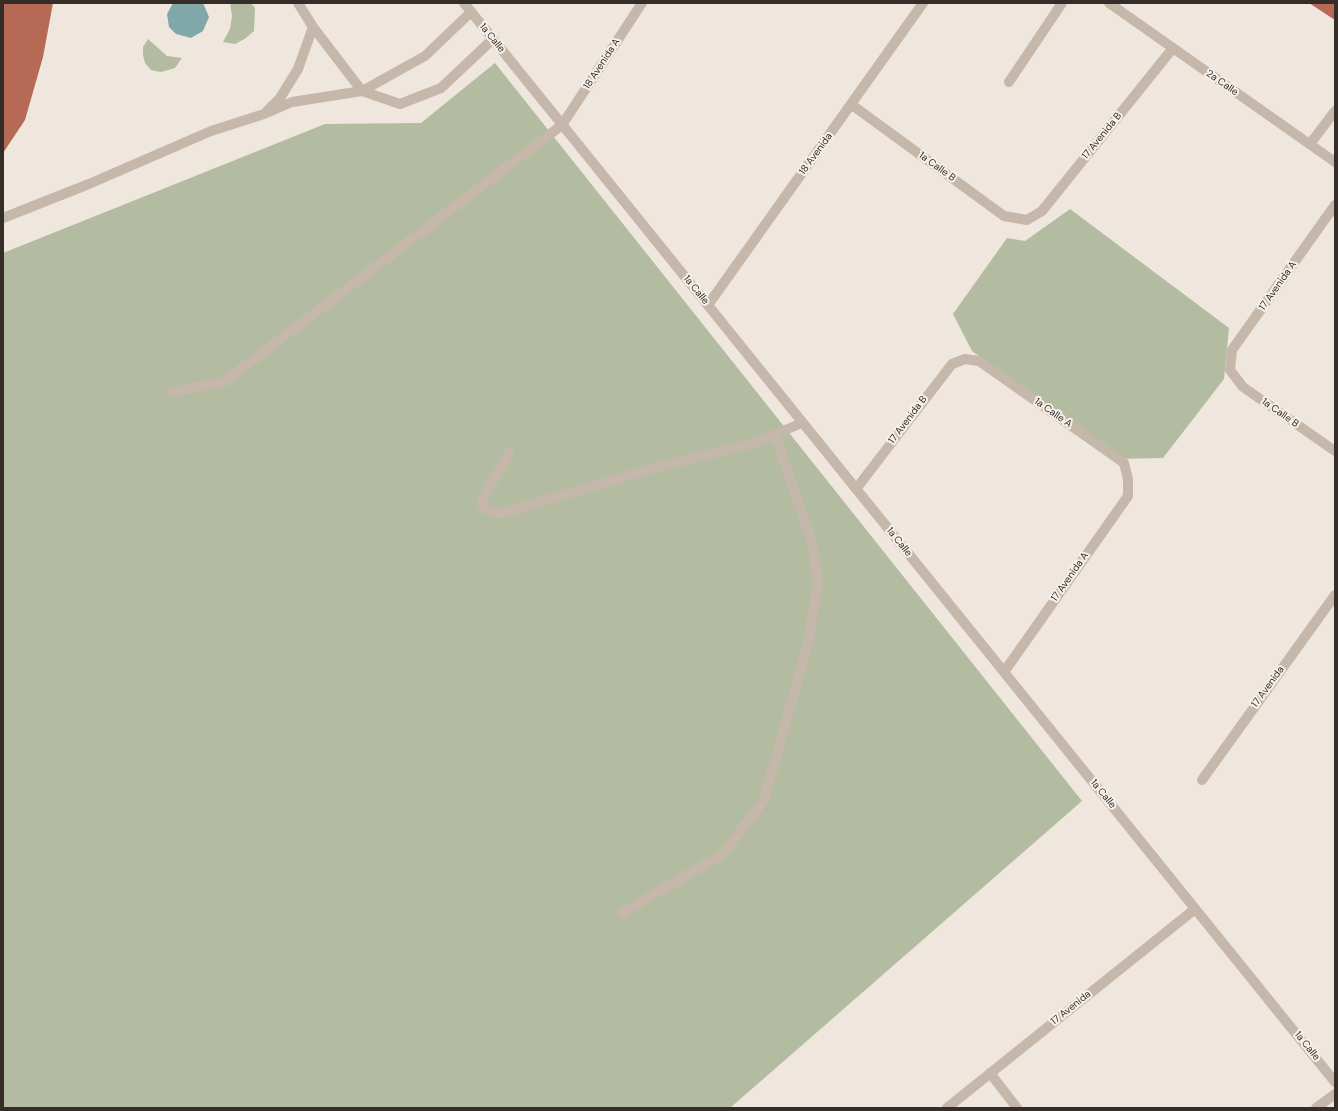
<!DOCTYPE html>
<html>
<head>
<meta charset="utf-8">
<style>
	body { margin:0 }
	#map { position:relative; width:1338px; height:1111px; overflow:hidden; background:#efe6de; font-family:"DM Sans",sans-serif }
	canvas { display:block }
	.frame { position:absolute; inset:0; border:4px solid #342d29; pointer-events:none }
</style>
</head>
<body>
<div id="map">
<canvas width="1338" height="1111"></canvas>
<div class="frame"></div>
</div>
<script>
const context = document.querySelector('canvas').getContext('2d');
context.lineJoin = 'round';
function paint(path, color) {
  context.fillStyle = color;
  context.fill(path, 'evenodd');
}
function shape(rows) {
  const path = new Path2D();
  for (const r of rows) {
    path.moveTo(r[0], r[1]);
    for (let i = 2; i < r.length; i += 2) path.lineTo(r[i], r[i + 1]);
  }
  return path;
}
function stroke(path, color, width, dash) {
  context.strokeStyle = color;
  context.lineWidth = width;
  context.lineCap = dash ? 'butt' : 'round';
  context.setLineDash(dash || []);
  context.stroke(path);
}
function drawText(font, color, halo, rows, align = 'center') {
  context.font = font + ' "DM Sans",sans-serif';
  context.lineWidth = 4;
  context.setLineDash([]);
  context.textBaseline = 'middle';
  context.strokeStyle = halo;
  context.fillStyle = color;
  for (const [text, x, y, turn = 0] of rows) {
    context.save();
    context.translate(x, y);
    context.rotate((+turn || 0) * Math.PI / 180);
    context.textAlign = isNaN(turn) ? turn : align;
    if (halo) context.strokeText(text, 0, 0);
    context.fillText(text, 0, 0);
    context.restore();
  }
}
paint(shape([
	[230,3,251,3,255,8,254,31,246,38,235,44,223,42,230,29,232,16],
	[148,39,167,56,182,58,175,68,161,72,151,70,145,63,143,55,143,47],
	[495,63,1082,801,730,1108,3,1108,3,253,325,124,421,123],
	[1070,209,1229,328,1224,379,1163,458,1118,459,972,351,953,314,1007,238,1025,241]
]), '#b3bca0');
paint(shape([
	[173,3,203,3,209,17,203,31,191,38,176,34,169,27,167,14]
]), '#80a8a8');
paint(shape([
	[3,3,53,3,43,57,25,120,3,153],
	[1309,3,1335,3,1335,20]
]), '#b66a55');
stroke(shape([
	[313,27,362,91,400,104,441,88,493,39],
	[1009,82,1062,3],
	[267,111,280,98,298,69,313,27,298,3],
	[3,218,89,184,211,131,264,114,292,102,362,91,425,56,471,12],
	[172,392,224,382,562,125],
	[509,453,482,501,484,508,493,513,503,513,661,466,754,443,802,423],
	[622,913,723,854,764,800,808,644,818,581,812,542,775,435]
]), '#c6b7ab', 10);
stroke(shape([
	[464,3,1335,1082],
	[1109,3,1335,162],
	[852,105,1004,216,1027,220,1042,211,1173,48],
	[562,125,642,3],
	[1310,144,1335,111],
	[1335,205,1232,350,1230,370,1243,387,1335,451],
	[708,305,923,3],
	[856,489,952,364,965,359,979,361,1124,463,1128,479,1128,496,1004,672],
	[1202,780,1335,595],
	[990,1073,1017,1108],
	[947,1108,1195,909],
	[1316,1108,1335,1094]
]), '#c6b7ab', 10);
drawText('10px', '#342d29', '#f7f1ea', [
	["1a Calle",492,38,51],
	["18 Avenida A",602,64,-57],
	["2a Calle",1222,83,35],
	["17 Avenida B",1102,136,-51],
	["18 Avenida",816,154,-54],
	["1a Calle B",937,167,36],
	["17 Avenida A",1278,286,-55],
	["1a Calle",696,290,51],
	["1a Calle A",1053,413,35],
	["1a Calle B",1280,413,35],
	["17 Avenida B",908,420,-53],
	["1a Calle",899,542,51],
	["17 Avenida A",1070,577,-55],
	["17 Avenida",1268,687,-54],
	["1a Calle",1103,794,51],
	["17 Avenida",1071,1008,-39],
	["1a Calle",1307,1046,51]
]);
</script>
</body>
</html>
